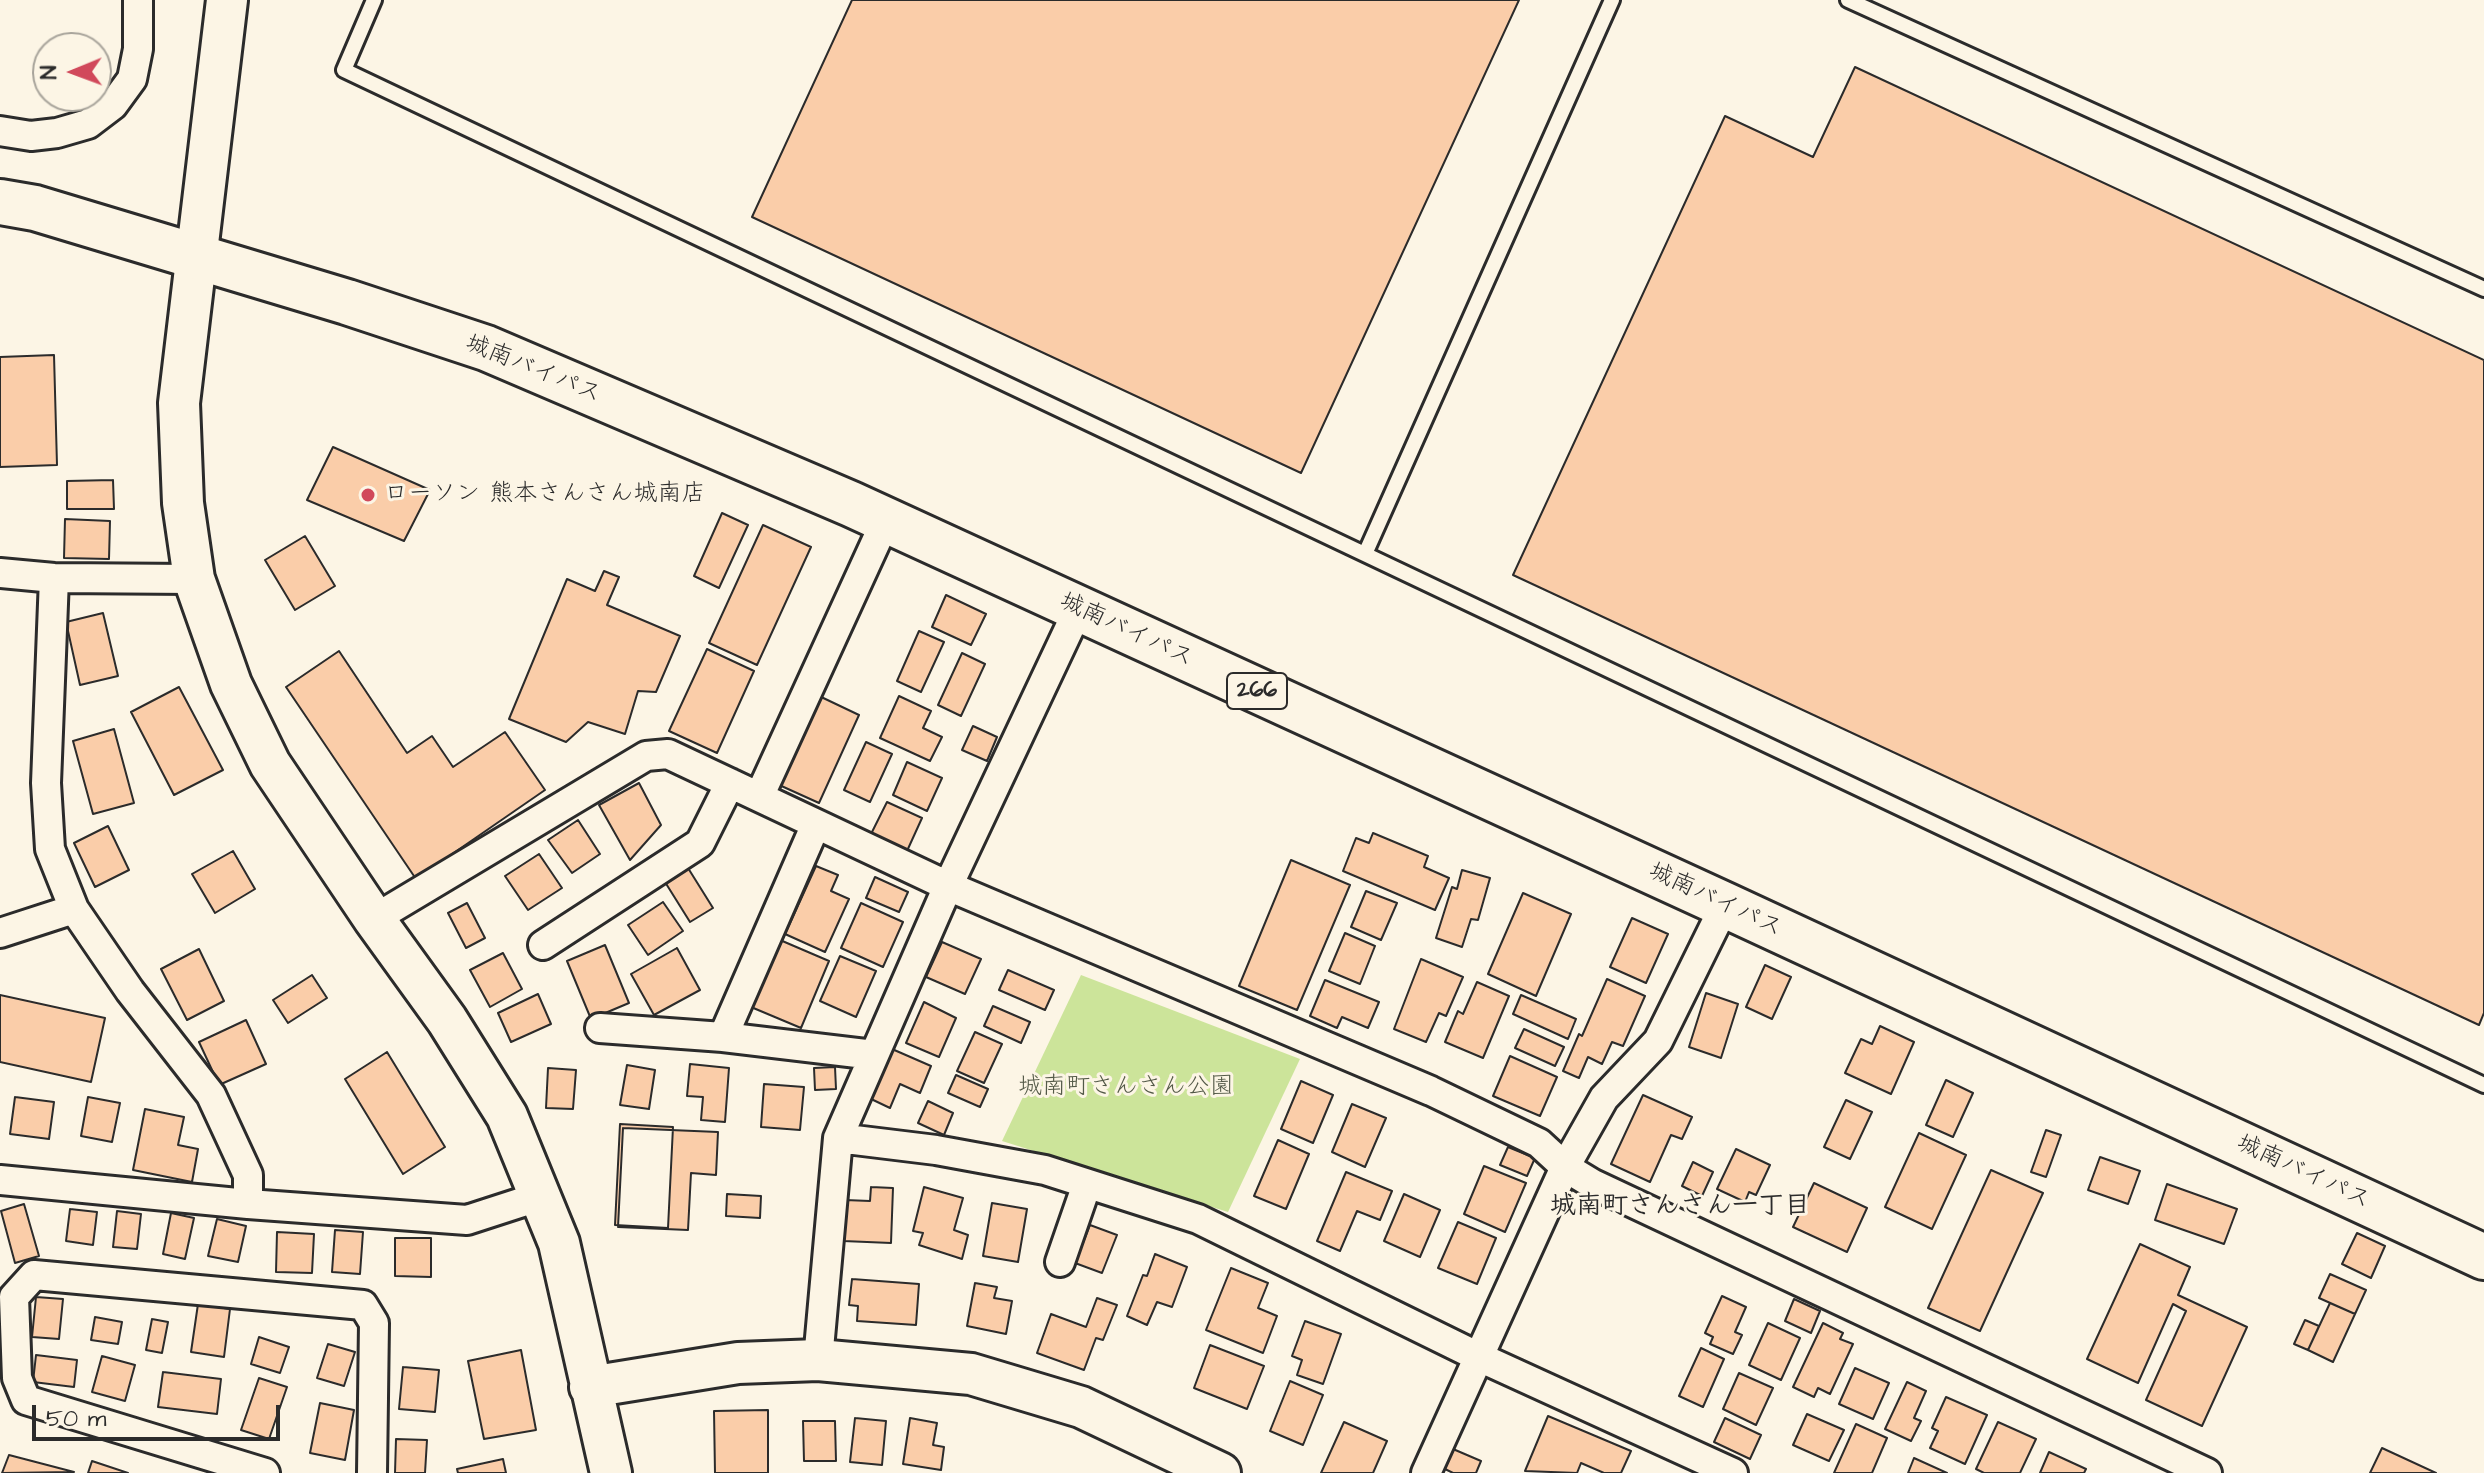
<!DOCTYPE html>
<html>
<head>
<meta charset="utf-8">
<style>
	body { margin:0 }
	#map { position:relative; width:2484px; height:1473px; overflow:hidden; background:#fcf5e5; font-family:"Architects Daughter",sans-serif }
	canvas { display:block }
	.north { position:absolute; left:32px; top:32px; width:80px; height:80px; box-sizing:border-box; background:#fcf5e5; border:2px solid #a8a49b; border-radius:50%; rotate:269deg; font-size:22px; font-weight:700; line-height:32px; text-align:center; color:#2b2b2b }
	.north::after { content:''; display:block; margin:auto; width:28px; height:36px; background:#d1495b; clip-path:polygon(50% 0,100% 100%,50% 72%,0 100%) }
	.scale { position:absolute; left:32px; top:1405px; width:248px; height:36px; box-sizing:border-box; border:4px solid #2b2b2b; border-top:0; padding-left:10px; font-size:24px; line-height:28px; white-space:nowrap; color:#2b2b2b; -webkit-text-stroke:6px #fcf5e5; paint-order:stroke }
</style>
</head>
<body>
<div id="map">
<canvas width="2484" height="1473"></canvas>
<div class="north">N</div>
<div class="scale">50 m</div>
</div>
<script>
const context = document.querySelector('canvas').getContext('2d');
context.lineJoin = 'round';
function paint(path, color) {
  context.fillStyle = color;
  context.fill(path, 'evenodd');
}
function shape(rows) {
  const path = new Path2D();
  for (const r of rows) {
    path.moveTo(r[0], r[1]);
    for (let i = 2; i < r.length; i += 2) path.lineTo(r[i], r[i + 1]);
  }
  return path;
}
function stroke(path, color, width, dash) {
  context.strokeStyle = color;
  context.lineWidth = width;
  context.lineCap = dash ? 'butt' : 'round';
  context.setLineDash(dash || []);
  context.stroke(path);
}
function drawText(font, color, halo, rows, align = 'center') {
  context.font = font + ' "Architects Daughter","Klee One",sans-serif';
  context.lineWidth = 6;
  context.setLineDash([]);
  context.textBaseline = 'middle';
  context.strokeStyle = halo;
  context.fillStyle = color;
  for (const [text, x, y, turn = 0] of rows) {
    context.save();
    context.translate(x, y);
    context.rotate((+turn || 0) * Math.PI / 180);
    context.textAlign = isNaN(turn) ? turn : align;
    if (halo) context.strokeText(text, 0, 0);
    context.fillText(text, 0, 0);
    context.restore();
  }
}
paint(shape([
	[1081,975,1300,1059,1228,1212,1002,1141]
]), '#cce49a');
const building = shape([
	[852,0,1519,0,1301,473,752,217,852,0],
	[1855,67,2484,360,2484,1013,2479,1025,1513,575,1725,116,1813,157,1855,67],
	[54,355,57,465,0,467,0,357,54,355],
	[333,447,430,490,404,541,307,500,333,447],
	[113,480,114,509,67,509,67,481,113,480],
	[722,513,748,525,719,588,694,576,722,513],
	[65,519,110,521,109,559,64,558,65,519],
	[763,525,811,547,757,665,709,643,763,525],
	[305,536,335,586,295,610,265,560,305,536],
	[604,571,619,577,607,605,680,636,656,692,638,691,625,734,588,722,566,742,509,719,567,579,595,591,604,571],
	[946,595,986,614,971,645,932,627,946,595],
	[103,613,118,676,80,685,66,622,103,613],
	[919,631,944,642,921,692,897,681,919,631],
	[707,649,754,671,717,753,669,731,707,649],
	[339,651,407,753,432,736,453,767,505,732,545,790,416,879,286,687,339,651],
	[962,653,985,664,961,716,938,705,962,653],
	[179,687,223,770,174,795,131,712,179,687],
	[817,695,859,715,819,803,777,784,817,695],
	[899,696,931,711,923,728,942,737,930,761,880,738,899,696],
	[973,726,997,737,987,761,962,750,973,726],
	[114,729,134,803,93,814,73,741,114,729],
	[866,742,892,754,870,802,844,790,866,742],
	[907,762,942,778,927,811,893,795,907,762],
	[639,783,661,825,630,860,599,805,639,783],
	[887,802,922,818,907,851,871,834,887,802],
	[578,820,600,854,572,873,548,840,578,820],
	[108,826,129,870,95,887,74,843,108,826],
	[1373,833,1428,856,1424,867,1449,878,1435,910,1343,871,1356,838,1369,843,1373,833],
	[233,851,255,889,215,913,192,874,233,851],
	[539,854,562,888,528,910,505,876,539,854],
	[1291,860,1350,885,1297,1010,1239,986,1291,860],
	[816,866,838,875,831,891,849,899,825,952,785,934,816,866],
	[688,868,713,908,690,922,665,882,688,868],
	[1462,870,1490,878,1478,920,1471,919,1462,947,1436,938,1452,887,1457,889,1462,870],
	[875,877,908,892,899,912,866,898,875,877],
	[1366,891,1397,903,1381,940,1351,927,1366,891],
	[1523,893,1571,914,1536,996,1488,974,1523,893],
	[663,902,683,931,648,955,628,925,663,902],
	[467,903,485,938,466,948,448,913,467,903],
	[861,903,903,922,883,967,841,948,861,903],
	[1632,918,1668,934,1646,983,1610,967,1632,918],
	[1345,933,1375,946,1360,984,1329,971,1345,933],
	[780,940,829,961,801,1028,751,1007,780,940],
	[942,942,981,959,965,994,926,977,942,942],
	[605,945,629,1003,591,1019,567,961,605,945],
	[677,948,700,990,654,1015,631,974,677,948],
	[199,949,224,1001,187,1020,161,969,199,949],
	[503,953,522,989,490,1007,470,970,503,953],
	[840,956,876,971,856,1017,820,1001,840,956],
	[1421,959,1463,977,1446,1016,1439,1013,1426,1042,1394,1029,1421,959],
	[1765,965,1791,977,1772,1019,1746,1007,1765,965],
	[1008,970,1054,990,1045,1010,999,990,1008,970],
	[312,975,327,998,288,1023,273,1000,312,975],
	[1607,979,1645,996,1623,1046,1612,1042,1602,1064,1588,1057,1579,1078,1563,1071,1579,1034,1582,1036,1607,979],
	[1325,980,1379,1002,1368,1028,1342,1017,1337,1028,1310,1016,1325,980],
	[1477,982,1509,996,1483,1058,1445,1042,1458,1011,1463,1014,1477,982],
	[1706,993,1738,1004,1721,1058,1689,1047,1706,993],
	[538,994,551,1024,511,1042,498,1013,538,994],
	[0,995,105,1018,91,1082,0,1062,0,995],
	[1521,995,1576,1019,1568,1039,1513,1014,1521,995],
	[924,1002,956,1018,939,1057,906,1043,924,1002],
	[993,1006,1030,1022,1021,1043,984,1026,993,1006],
	[246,1020,266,1064,219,1085,199,1042,246,1020],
	[1880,1026,1914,1042,1891,1094,1845,1073,1861,1039,1872,1044,1880,1026],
	[1524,1029,1564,1047,1555,1066,1515,1048,1524,1029],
	[975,1032,1002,1044,984,1083,957,1071,975,1032],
	[892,1049,931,1066,920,1093,900,1084,890,1108,869,1098,892,1049],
	[387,1052,445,1147,403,1174,345,1079,387,1052],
	[1510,1056,1557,1077,1540,1116,1493,1096,1510,1056],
	[690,1064,729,1068,725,1122,701,1120,703,1097,687,1096,690,1064],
	[627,1065,655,1070,649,1109,620,1105,627,1065],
	[835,1067,836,1089,815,1090,814,1068,835,1067],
	[548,1068,576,1070,573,1109,546,1108,548,1068],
	[956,1075,988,1089,980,1107,948,1093,956,1075],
	[1946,1080,1973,1093,1953,1137,1926,1125,1946,1080],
	[1301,1081,1333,1095,1313,1143,1281,1129,1301,1081],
	[764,1084,804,1087,800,1130,761,1127,764,1084],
	[1643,1095,1692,1117,1682,1139,1671,1135,1650,1182,1611,1164,1643,1095],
	[15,1097,54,1102,49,1139,10,1134,15,1097],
	[88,1097,120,1103,112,1142,81,1136,88,1097],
	[1846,1100,1872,1112,1850,1159,1824,1147,1846,1100],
	[928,1101,953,1113,944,1135,918,1123,928,1101],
	[1352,1104,1386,1118,1365,1167,1332,1152,1352,1104],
	[145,1109,184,1117,178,1145,198,1149,192,1182,133,1170,145,1109],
	[620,1124,673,1127,668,1228,615,1225,620,1124],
	[623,1128,718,1132,716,1175,691,1173,688,1230,618,1227,623,1128],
	[2046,1130,2061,1135,2046,1177,2031,1172,2046,1130],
	[1919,1133,1966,1155,1932,1229,1885,1207,1919,1133],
	[1278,1140,1309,1154,1286,1209,1254,1196,1278,1140],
	[1508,1147,1535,1158,1527,1176,1500,1165,1508,1147],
	[1736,1149,1770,1165,1756,1195,1749,1192,1745,1202,1717,1189,1736,1149],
	[2100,1157,2140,1171,2128,1204,2088,1190,2100,1157],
	[1693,1162,1713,1172,1702,1196,1682,1186,1693,1162],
	[1484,1166,1526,1183,1505,1232,1464,1214,1484,1166],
	[1991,1170,2043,1193,1980,1331,1928,1308,1991,1170],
	[1346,1172,1392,1191,1380,1220,1357,1211,1340,1251,1317,1241,1346,1172],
	[1814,1183,1867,1208,1847,1252,1793,1227,1814,1183],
	[2167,1184,2237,1209,2224,1244,2155,1220,2167,1184],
	[871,1187,893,1188,891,1243,843,1241,845,1200,870,1201,871,1187],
	[924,1187,963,1198,954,1230,968,1235,962,1259,919,1245,923,1233,913,1231,924,1187],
	[727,1194,761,1196,760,1218,726,1216,727,1194],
	[1404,1194,1440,1210,1420,1257,1384,1241,1404,1194],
	[992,1203,1027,1209,1018,1262,983,1256,992,1203],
	[24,1204,39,1256,15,1263,1,1211,24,1204],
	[70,1209,97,1212,93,1245,66,1241,70,1209],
	[117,1211,141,1214,137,1249,113,1247,117,1211],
	[171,1213,194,1218,185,1259,163,1254,171,1213],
	[217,1219,246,1226,238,1262,208,1256,217,1219],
	[1458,1222,1496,1238,1477,1284,1438,1268,1458,1222],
	[1090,1225,1117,1235,1102,1273,1075,1263,1090,1225],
	[335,1230,363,1232,360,1274,332,1272,335,1230],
	[277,1232,314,1234,312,1273,276,1272,277,1232],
	[2357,1233,2385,1246,2371,1278,2342,1264,2357,1233],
	[395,1238,431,1238,431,1277,395,1276,395,1238],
	[2140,1244,2190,1267,2178,1295,2247,1327,2202,1426,2146,1400,2186,1311,2173,1304,2138,1383,2087,1359,2140,1244],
	[1155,1254,1187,1267,1172,1307,1157,1302,1147,1325,1127,1316,1143,1275,1147,1276,1155,1254],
	[1231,1268,1268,1283,1258,1308,1277,1316,1263,1353,1206,1330,1231,1268],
	[2330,1274,2366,1290,2355,1314,2319,1298,2330,1274],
	[852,1279,919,1284,916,1325,857,1321,858,1306,849,1305,852,1279],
	[975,1283,997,1287,994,1298,1012,1301,1006,1334,967,1326,975,1283],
	[1722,1296,1746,1307,1735,1332,1742,1335,1733,1354,1710,1344,1713,1337,1705,1333,1722,1296],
	[36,1297,63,1299,59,1339,32,1337,36,1297],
	[1097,1298,1117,1305,1103,1340,1096,1338,1084,1370,1037,1353,1051,1314,1086,1327,1097,1298],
	[1794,1299,1820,1311,1811,1333,1785,1321,1794,1299],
	[2330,1303,2355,1314,2333,1362,2308,1350,2330,1303],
	[198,1304,230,1309,224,1357,191,1352,198,1304],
	[95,1317,122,1322,118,1344,91,1340,95,1317],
	[152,1319,168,1322,162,1353,146,1350,152,1319],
	[2305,1320,2319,1326,2308,1350,2294,1344,2305,1320],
	[1305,1321,1341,1334,1323,1384,1297,1375,1302,1360,1292,1356,1305,1321],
	[1768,1323,1800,1338,1781,1380,1749,1365,1768,1323],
	[1823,1323,1843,1333,1840,1339,1853,1344,1830,1394,1818,1388,1814,1397,1793,1387,1823,1323],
	[259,1337,289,1347,280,1373,251,1364,259,1337],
	[328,1344,355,1352,344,1386,317,1378,328,1344],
	[1210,1345,1264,1366,1247,1409,1194,1388,1210,1345],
	[1701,1348,1724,1359,1703,1407,1679,1396,1701,1348],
	[521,1350,536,1430,484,1439,468,1361,521,1350],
	[36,1355,77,1360,74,1387,33,1382,36,1355],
	[102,1356,135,1365,125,1401,92,1392,102,1356],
	[403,1367,439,1370,435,1412,399,1409,403,1367],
	[1855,1368,1889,1383,1873,1419,1839,1404,1855,1368],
	[163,1372,221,1379,217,1414,158,1407,163,1372],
	[1739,1373,1773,1388,1756,1425,1723,1409,1739,1373],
	[259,1378,287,1387,269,1439,241,1430,259,1378],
	[1290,1381,1323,1395,1303,1445,1270,1431,1290,1381],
	[1907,1382,1926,1391,1914,1418,1921,1421,1911,1441,1885,1429,1907,1382],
	[1946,1397,1987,1415,1965,1464,1930,1448,1938,1431,1932,1428,1946,1397],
	[320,1403,354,1410,345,1460,310,1453,320,1403],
	[768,1410,768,1473,715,1473,714,1411,768,1410],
	[1807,1414,1844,1430,1829,1461,1793,1445,1807,1414],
	[1548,1416,1631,1451,1621,1473,1604,1473,1581,1463,1577,1473,1525,1471,1548,1416],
	[855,1418,886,1421,882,1465,850,1462,855,1418],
	[910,1418,937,1423,933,1445,944,1447,941,1470,903,1464,910,1418],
	[1725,1418,1761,1435,1750,1459,1714,1442,1725,1418],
	[803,1421,835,1421,836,1461,804,1461,803,1421],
	[1344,1422,1387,1441,1373,1473,1321,1473,1344,1422],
	[1998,1422,2036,1439,2020,1473,1984,1473,1976,1469,1998,1422],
	[1856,1424,1887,1438,1872,1473,1834,1473,1856,1424],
	[396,1439,427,1440,425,1473,395,1473,396,1439],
	[2382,1448,2436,1473,2370,1473,2382,1448],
	[1453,1449,1481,1461,1476,1473,1453,1473,1445,1469,1453,1449],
	[2049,1452,2086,1469,2084,1473,2040,1473,2049,1452],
	[9,1455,74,1472,2,1473,9,1455],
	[1914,1458,1947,1473,1908,1473,1914,1458],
	[503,1459,506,1473,458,1473,457,1469,503,1459],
	[92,1461,128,1473,88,1473,92,1461]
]);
paint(building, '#facda9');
stroke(building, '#2b2b2b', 2);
const lane = shape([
	[374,0,344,70,2484,1085],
	[1848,0,2484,289],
	[1365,554,1612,0]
]);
const street = shape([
	[0,131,31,136,57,133,88,124,113,105,132,79,138,49,138,0],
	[0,573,54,578,194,579],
	[54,578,46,783,50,849,74,909,130,991,211,1095,248,1175,248,1204],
	[759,797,886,520],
	[374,919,646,756,668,754,948,886,1431,1091,1539,1143,1565,1167,1593,1184,2207,1473],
	[0,933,74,909],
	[543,945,700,843,730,783],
	[600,1028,723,1037,874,1055],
	[723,1037,816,824],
	[838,1138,936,1150,1045,1170,1198,1219,1479,1357,1733,1473],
	[0,1180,248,1204,467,1220,541,1196],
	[1060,1262,1087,1184],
	[818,1360,838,1138,948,886,1078,610],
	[265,1473,26,1400,17,1378,14,1297,34,1275,363,1305,374,1323,372,1473],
	[1426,1473,1565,1167,1604,1098,1658,1041,1725,905]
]);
const secondary = shape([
	[227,0,179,403,183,503,194,579,231,684,270,764,374,919,447,1020,507,1116,559,1243,611,1473],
	[590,1387,738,1363,818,1360,971,1374,1081,1407,1220,1473]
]);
const highway = shape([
	[0,202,35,208,347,302,486,348,851,504,1725,905,2484,1257]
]);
stroke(lane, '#2b2b2b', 20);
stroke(street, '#2b2b2b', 34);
stroke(secondary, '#2b2b2b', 46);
stroke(highway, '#2b2b2b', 50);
stroke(lane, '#fcf5e5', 14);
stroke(street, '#fcf5e5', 28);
stroke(secondary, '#fcf5e5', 40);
stroke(highway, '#fcf5e5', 44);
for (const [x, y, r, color] of [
	[368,495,8,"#d1495b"]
]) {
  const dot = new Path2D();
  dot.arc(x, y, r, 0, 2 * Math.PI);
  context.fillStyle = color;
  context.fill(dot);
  stroke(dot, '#fcf5e5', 3);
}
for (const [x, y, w] of [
	[1257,691,60]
]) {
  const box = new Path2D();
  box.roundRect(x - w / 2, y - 18, w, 36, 6);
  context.fillStyle = '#fcf5e5';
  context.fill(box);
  stroke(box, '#2b2b2b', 2);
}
drawText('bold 22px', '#2b2b2b', null, [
	["266",1257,691]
]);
drawText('24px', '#2b2b2b', '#fcf5e5', [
	["城南バイパス",533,370,22],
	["城南バイパス",1126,631,25],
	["城南バイパス",1715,901,25],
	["城南バイパス",2303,1173,25]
]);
drawText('24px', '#2b2b2b', '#fcf5e5', [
	["ローソン 熊本さんさん城南店",384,495]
], 'left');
drawText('24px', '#535947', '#fcf5e5', [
	["城南町さんさん公園",1126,1088]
]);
drawText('bold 26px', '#2b2b2b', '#fcf5e5', [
	["城南町さんさん一丁目",1680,1208]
]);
</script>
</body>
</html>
